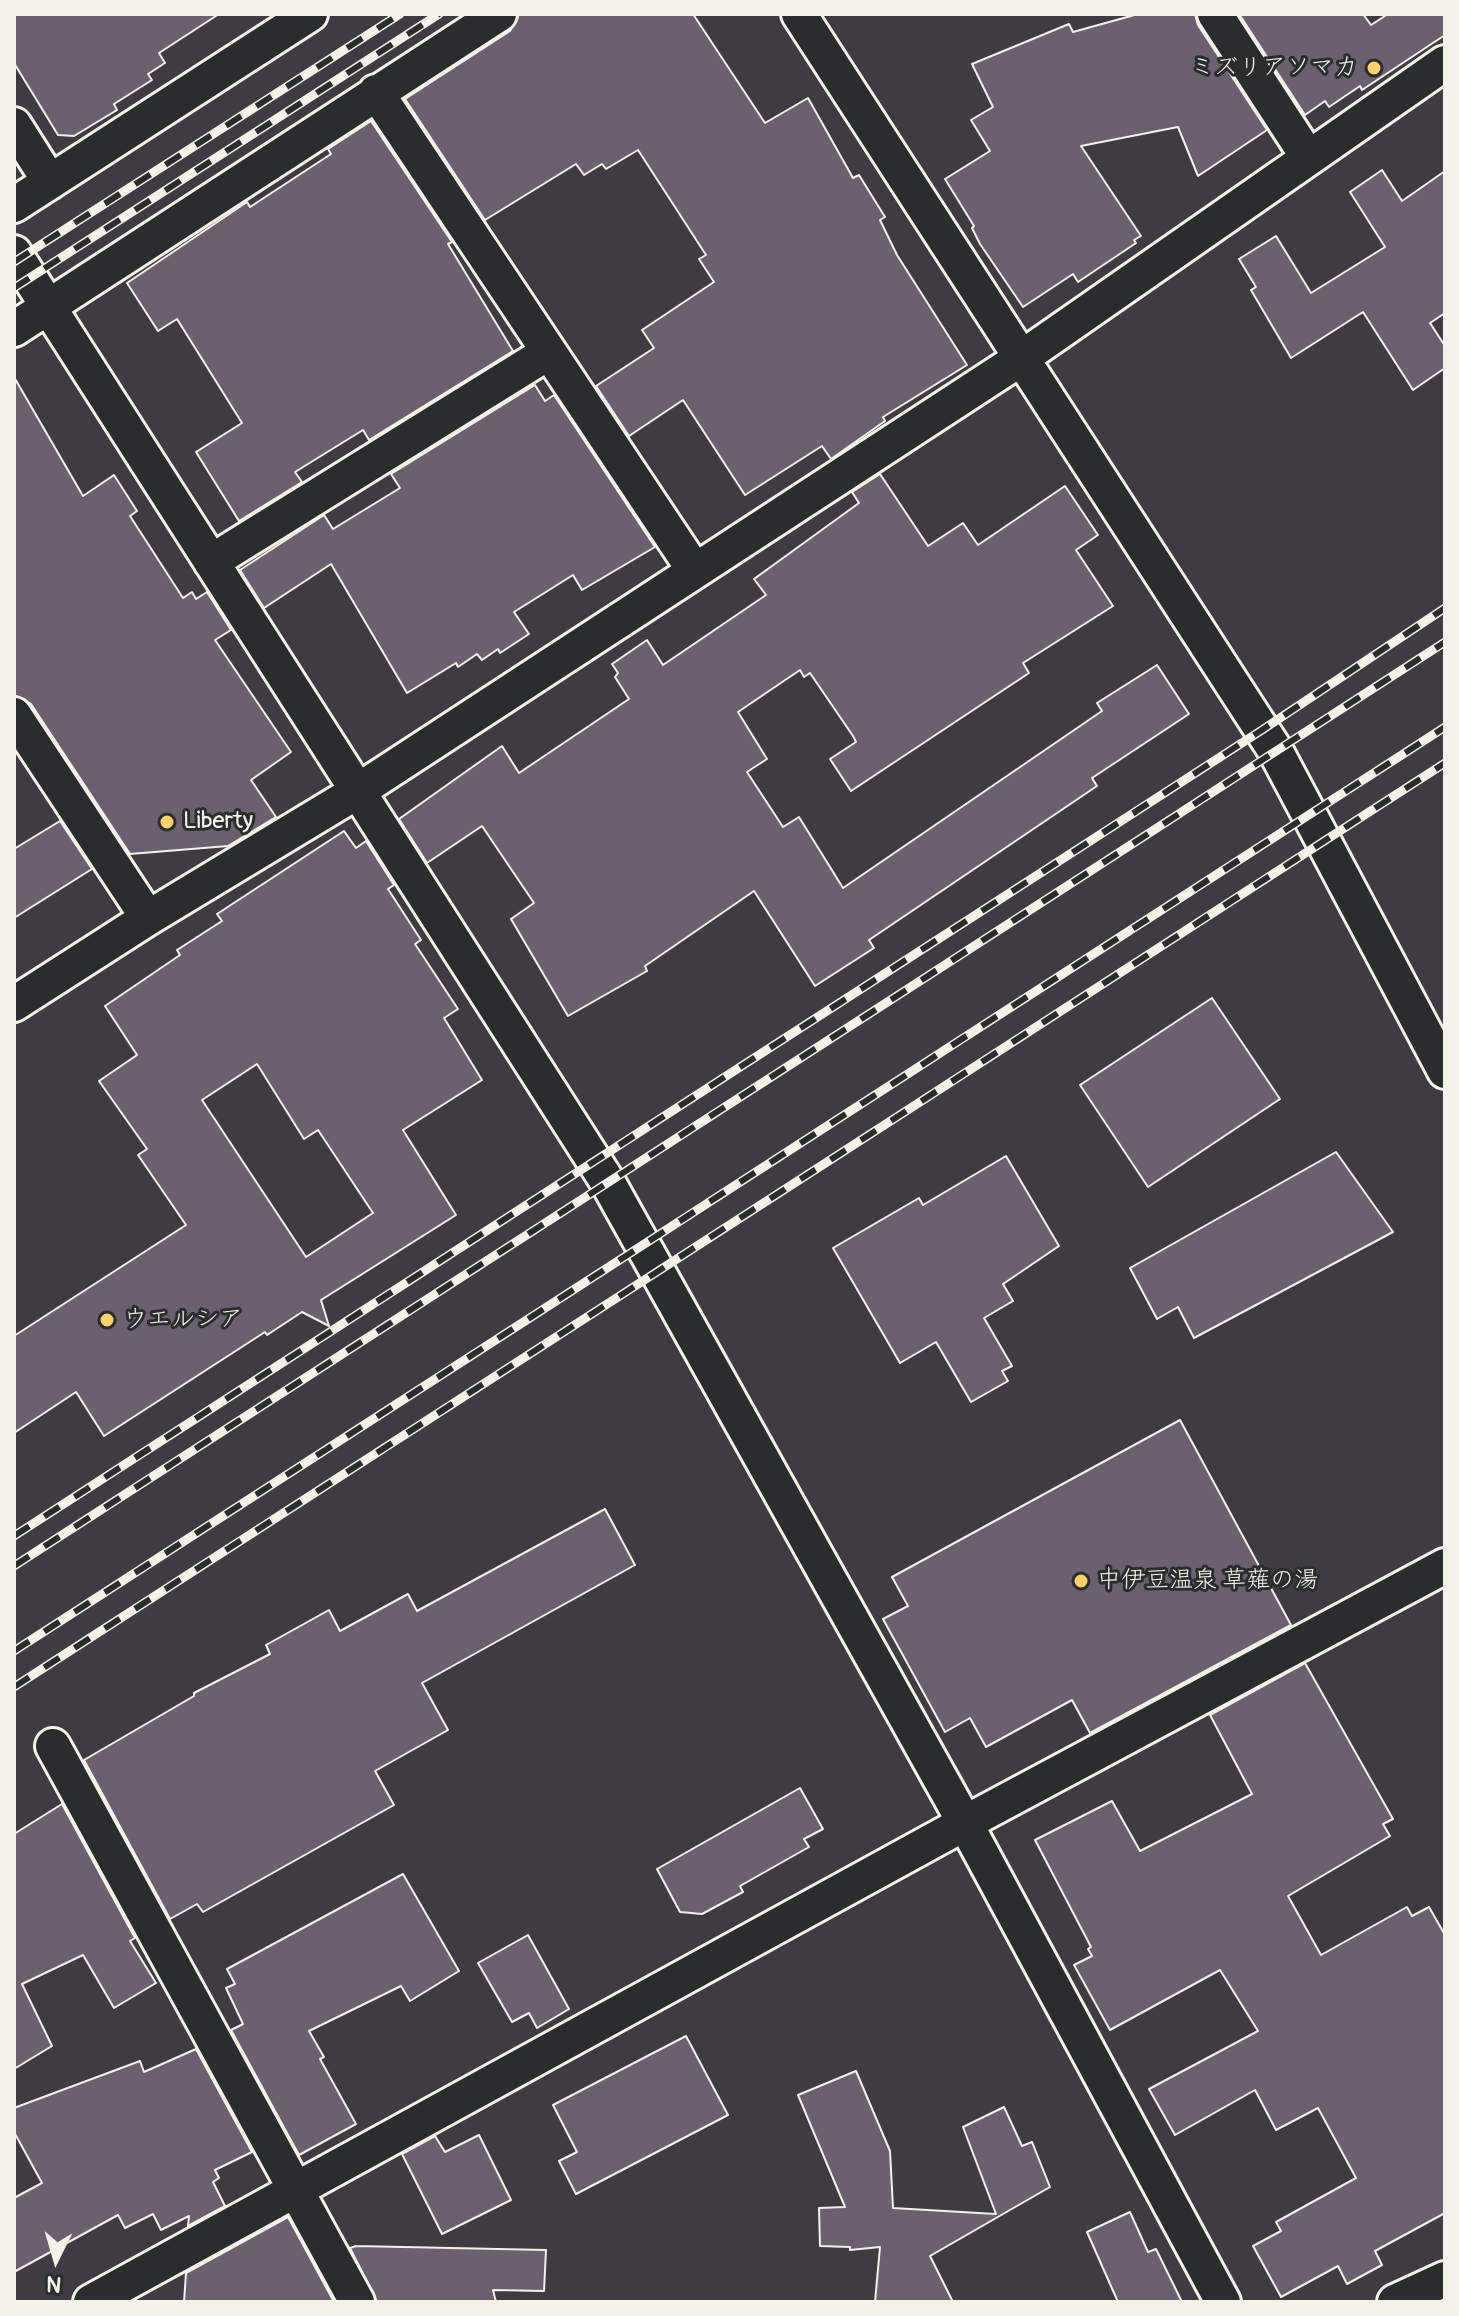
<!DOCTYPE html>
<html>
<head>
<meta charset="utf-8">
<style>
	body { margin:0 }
	#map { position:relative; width:1459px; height:2316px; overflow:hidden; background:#3e3c42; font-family:Pangolin,sans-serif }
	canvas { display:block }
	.frame { position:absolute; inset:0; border:16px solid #f4f1e8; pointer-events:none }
	.north { position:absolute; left:16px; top:2220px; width:80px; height:80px; -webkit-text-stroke:6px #2a2d2e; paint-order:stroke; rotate:185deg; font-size:22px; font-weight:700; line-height:32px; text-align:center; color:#f4f1e8 }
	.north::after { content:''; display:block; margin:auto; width:28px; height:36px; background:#f4f1e8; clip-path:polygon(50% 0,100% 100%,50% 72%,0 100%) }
</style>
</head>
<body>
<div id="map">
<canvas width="1459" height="2316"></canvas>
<div class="frame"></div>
<div class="north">N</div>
</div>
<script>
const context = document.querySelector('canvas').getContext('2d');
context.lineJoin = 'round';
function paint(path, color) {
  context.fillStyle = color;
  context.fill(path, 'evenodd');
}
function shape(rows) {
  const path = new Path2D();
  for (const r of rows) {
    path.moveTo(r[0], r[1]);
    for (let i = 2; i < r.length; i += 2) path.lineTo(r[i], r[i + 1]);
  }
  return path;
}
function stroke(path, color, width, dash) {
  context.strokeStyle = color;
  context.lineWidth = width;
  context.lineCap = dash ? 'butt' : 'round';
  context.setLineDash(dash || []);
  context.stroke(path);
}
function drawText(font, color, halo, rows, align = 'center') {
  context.font = font + ' Pangolin,"Klee One",sans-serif';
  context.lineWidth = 6;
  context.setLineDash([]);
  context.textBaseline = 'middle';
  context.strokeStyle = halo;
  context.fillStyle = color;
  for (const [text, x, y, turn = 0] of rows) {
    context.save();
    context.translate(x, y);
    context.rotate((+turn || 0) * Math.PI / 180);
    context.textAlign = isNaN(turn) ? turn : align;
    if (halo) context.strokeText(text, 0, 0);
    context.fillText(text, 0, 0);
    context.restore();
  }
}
const building = shape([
	[14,14,219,14,159,53,165,63,148,74,152,80,114,104,117,110,74,136,58,135,14,63,14,14],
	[519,14,693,14,765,123,808,98,853,178,859,175,885,217,880,220,897,255,967,365,883,417,885,421,831,459,822,446,745,495,683,400,629,436,596,386,654,348,642,330,714,282,699,259,706,255,638,150,606,169,602,164,584,175,576,164,485,220,405,99,510,31,519,14],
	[1138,14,1195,14,1198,25,1267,130,1198,176,1178,127,1081,146,1141,236,1134,240,1136,243,1078,282,1073,274,1023,307,980,244,972,228,974,226,945,179,990,151,971,120,993,107,972,64,1069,24,1073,32,1138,14],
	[1239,14,1363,14,1371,25,1388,14,1445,14,1445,35,1362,90,1360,86,1329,107,1325,101,1305,115,1239,14],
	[371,121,452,242,448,244,513,351,369,440,363,430,295,472,302,482,239,521,196,452,242,423,177,319,158,331,127,283,247,202,250,207,331,154,328,149,371,121],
	[1382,170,1402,201,1445,171,1445,313,1430,323,1445,346,1445,368,1413,390,1363,312,1291,358,1251,290,1256,287,1239,259,1276,236,1311,293,1385,247,1350,192,1382,170],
	[14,377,83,496,114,475,137,511,130,516,183,598,192,592,196,599,207,592,231,630,215,640,291,752,251,780,276,817,228,846,130,854,31,704,14,695,14,377],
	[535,385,545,401,554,395,655,547,582,590,573,575,514,612,529,634,500,653,498,649,482,660,477,654,458,667,456,663,407,693,331,564,264,608,240,570,324,515,333,529,400,488,391,474,535,385],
	[880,474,928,546,963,523,978,545,1065,486,1098,535,1076,550,1113,606,1023,663,1029,673,851,791,830,759,856,742,853,736,810,673,804,677,800,670,738,712,767,759,747,772,783,827,799,817,843,888,1102,711,1097,703,1157,665,1189,714,1092,778,1097,786,869,940,874,948,815,986,754,891,645,966,647,971,568,1016,511,919,534,903,482,826,427,863,399,819,502,746,519,773,629,699,615,677,618,673,612,664,647,640,663,665,766,595,754,579,859,503,852,492,880,474],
	[60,821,92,869,14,918,14,849,60,821],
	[344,831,356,848,366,841,394,885,388,889,421,940,415,944,458,1009,444,1018,482,1080,403,1130,456,1215,321,1300,329,1326,302,1312,267,1335,265,1332,104,1436,76,1392,14,1433,14,1336,186,1225,138,1155,147,1149,99,1081,137,1055,105,1006,180,955,177,950,222,921,217,914,344,831],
	[257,1064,304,1139,318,1130,373,1213,306,1257,202,1100,257,1064],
	[1212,998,1280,1099,1148,1187,1080,1085,1212,998],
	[1336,1152,1393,1232,1194,1338,1178,1307,1157,1319,1130,1268,1336,1152],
	[1006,1156,1059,1246,1003,1284,1013,1301,984,1318,1012,1366,1002,1371,1008,1381,971,1402,936,1342,900,1363,833,1248,919,1198,923,1205,1006,1156],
	[1180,1420,1291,1625,1090,1733,1072,1700,986,1747,970,1718,945,1732,883,1619,908,1606,892,1577,1180,1420],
	[605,1509,635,1565,422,1683,448,1730,375,1771,394,1805,203,1912,197,1904,170,1919,84,1760,194,1696,194,1693,270,1654,266,1645,329,1610,340,1631,408,1594,417,1611,605,1509],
	[1305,1663,1393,1819,1383,1824,1390,1836,1288,1896,1321,1955,1407,1907,1412,1916,1429,1907,1445,1935,1445,2213,1375,2251,1382,2265,1347,2284,1338,2266,1281,2297,1253,2246,1281,2231,1276,2222,1356,2178,1318,2108,1276,2130,1255,2090,1175,2135,1149,2089,1258,2031,1220,1970,1110,2030,1074,1965,1092,1956,1088,1949,1091,1947,1035,1840,1112,1801,1140,1851,1252,1794,1210,1715,1305,1663],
	[800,1788,823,1829,804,1839,809,1847,740,1886,743,1892,702,1914,680,1912,657,1869,800,1788],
	[62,1804,135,1938,130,1941,156,1983,114,2008,83,1955,22,1984,52,2046,14,2069,14,1834,62,1804],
	[403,1874,459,1971,410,2001,401,1986,309,2031,324,2057,320,2059,356,2124,299,2155,231,2030,243,2024,226,1988,235,1984,227,1969,403,1874],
	[528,1935,569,2009,537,2028,529,2013,512,2022,478,1963,528,1935],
	[686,2036,728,2115,576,2194,559,2161,577,2152,553,2105,686,2036],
	[196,2049,252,2152,215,2170,219,2178,213,2182,225,2206,188,2226,189,2216,161,2230,153,2214,125,2228,118,2215,14,2272,14,2198,42,2183,14,2132,14,2108,140,2061,144,2072,196,2049],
	[856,2071,890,2151,893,2208,996,2214,963,2127,1004,2107,1022,2146,1032,2142,1050,2187,930,2256,953,2302,875,2302,880,2247,850,2250,850,2247,820,2246,819,2208,845,2207,798,2095,856,2071],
	[479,2135,511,2200,442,2234,402,2154,435,2136,445,2152,479,2135],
	[1130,2212,1148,2252,1156,2249,1182,2302,1118,2302,1087,2232,1130,2212],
	[288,2217,334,2302,184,2302,186,2273,288,2217],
	[356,2246,546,2250,544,2291,493,2290,496,2302,377,2302,350,2248,356,2246]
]);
paint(building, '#6b606f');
stroke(building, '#f4f1e8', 2);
const minor = shape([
	[799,14,1275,750,1445,1071],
	[1215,14,1308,157],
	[376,92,695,571],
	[14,125,50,182],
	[14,205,310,14],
	[14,253,607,1181,965,1823,1223,2302],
	[14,329,499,14],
	[211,562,549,352],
	[14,715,148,918],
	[14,1004,148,918,358,791,1023,357,1445,63],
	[53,1746,357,2302],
	[91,2302,965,1823,1445,1566],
	[1395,2302,1445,2279]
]);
stroke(minor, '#f4f1e8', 40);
stroke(minor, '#2a2d2e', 34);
const rail = shape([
	[14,262,400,14],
	[14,288,439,14],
	[14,1536,1262,730,1445,608],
	[14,1566,1445,642],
	[14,1651,1445,727],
	[14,1687,1445,763]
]);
stroke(rail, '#f4f1e8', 9);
stroke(rail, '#2a2d2e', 6, [18]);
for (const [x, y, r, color] of [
	[1374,68,8,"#ffd166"],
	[167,822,8,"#ffd166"],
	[107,1320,8,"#ffd166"],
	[1081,1581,8,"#ffd166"]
]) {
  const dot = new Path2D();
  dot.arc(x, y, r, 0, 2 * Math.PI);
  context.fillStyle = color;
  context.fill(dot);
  stroke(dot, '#2a2d2e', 3);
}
drawText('24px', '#f4f1e8', '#2a2d2e', [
	["ミズリアソマカ",1358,68,"right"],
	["Liberty",183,822],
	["ウエルシア",123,1320],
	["中伊豆温泉 草薙の湯",1097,1581]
], 'left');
</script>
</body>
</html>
